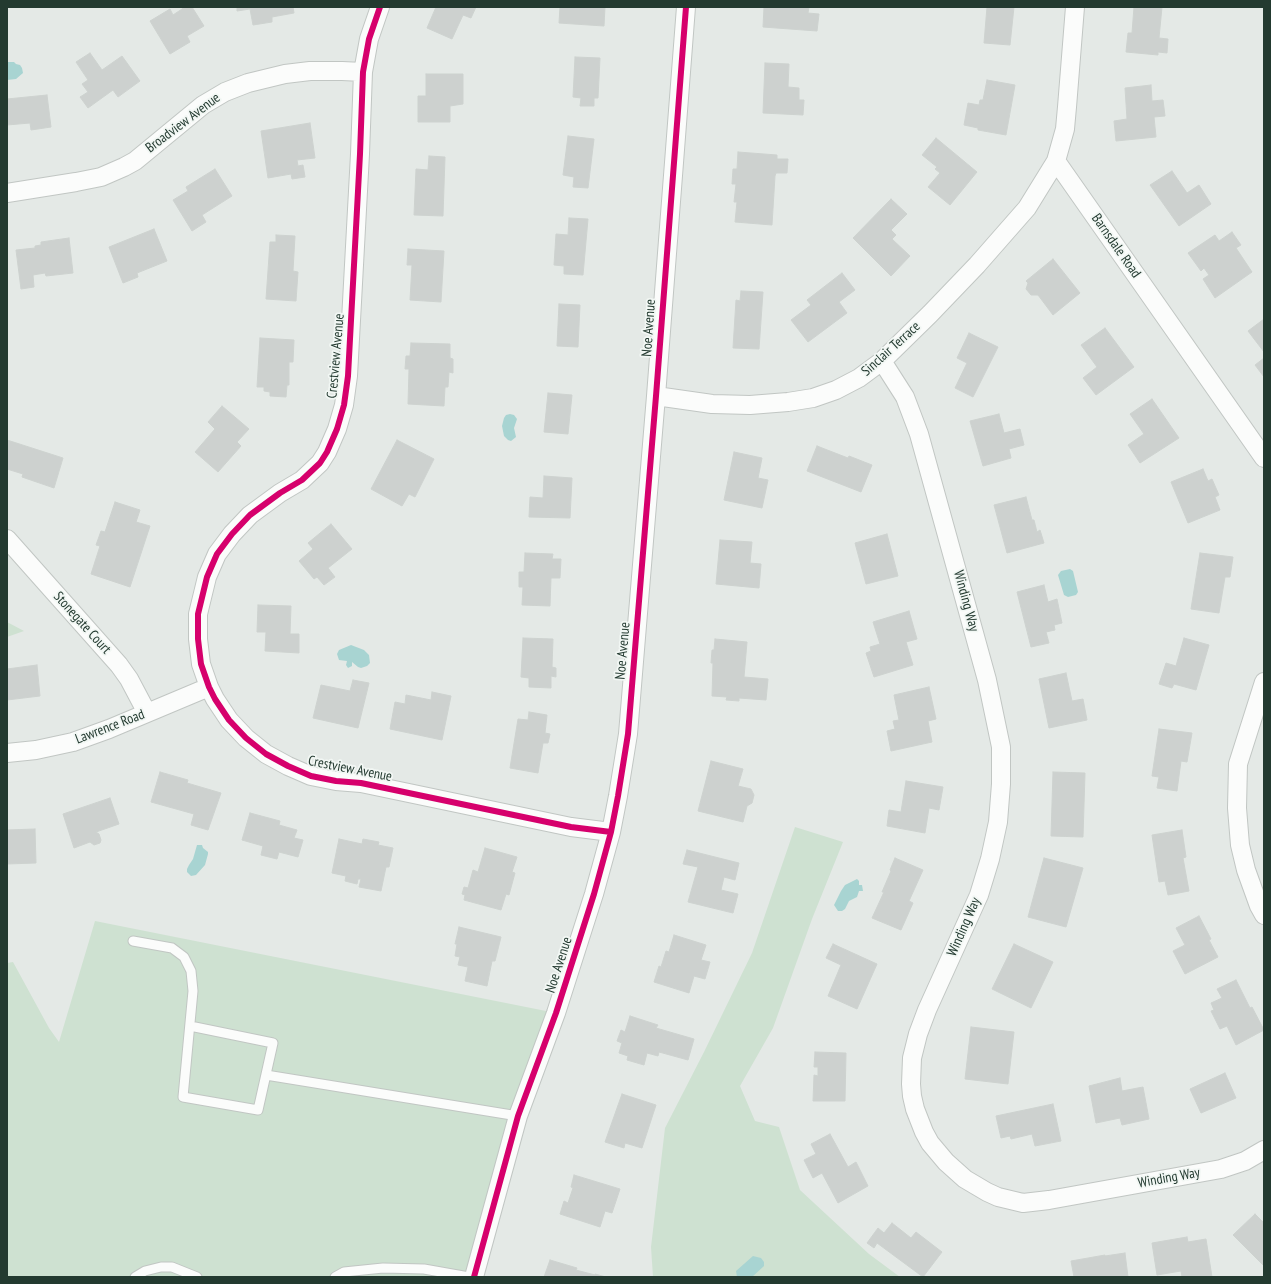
<!DOCTYPE html>
<html>
<head>
<meta charset="utf-8">
<style>
	body { margin:0 }
	#map { position:relative; width:1271px; height:1284px; overflow:hidden; background:#e4e9e6; font-family:"PT Sans Narrow",sans-serif }
	canvas { display:block }
	.frame { position:absolute; inset:0; border:8px solid #233a30; pointer-events:none }
</style>
</head>
<body>
<div id="map">
<canvas width="1271" height="1284"></canvas>
<div class="frame"></div>
</div>
<script>
const context = document.querySelector('canvas').getContext('2d');
context.lineJoin = 'round';
function paint(path, color) {
  context.fillStyle = color;
  context.fill(path, 'evenodd');
}
function shape(rows) {
  const path = new Path2D();
  for (const r of rows) {
    path.moveTo(r[0], r[1]);
    for (let i = 2; i < r.length; i += 2) path.lineTo(r[i], r[i + 1]);
  }
  return path;
}
function stroke(path, color, width, dash) {
  context.strokeStyle = color;
  context.lineWidth = width;
  context.lineCap = dash ? 'butt' : 'round';
  context.setLineDash(dash || []);
  context.stroke(path);
}
function drawText(font, color, halo, rows, align = 'center') {
  context.font = font + ' "PT Sans Narrow",sans-serif';
  context.lineWidth = 3.5;
  context.setLineDash([]);
  context.textBaseline = 'middle';
  context.strokeStyle = halo;
  context.fillStyle = color;
  for (const [text, x, y, turn = 0] of rows) {
    context.save();
    context.translate(x, y);
    context.rotate((+turn || 0) * Math.PI / 180);
    context.textAlign = isNaN(turn) ? turn : align;
    if (halo) context.strokeText(text, 0, 0);
    context.fillText(text, 0, 0);
    context.restore();
  }
}
paint(shape([
	[7,622,24,631,7,637],
	[795,827,843,842,812,919,773,1028,740,1086,755,1121,779,1127,800,1190,869,1254,900,1277,653,1277,651,1247,665,1128,704,1052,752,953],
	[95,921,551,1012,468,1277,7,1277,7,1090,8,1082,7,1081,7,963,13,962,49,1028,59,1042]
]), '#cee1d1');
paint(shape([
	[7,62,14,62,16,64,20,65,22,68,23,73,16,79,7,80],
	[510,414,514,415,517,419,514,428,516,437,511,441,508,440,504,436,502,426,504,418,506,415],
	[1070,569,1073,571,1078,592,1076,595,1068,597,1064,595,1058,575,1061,571],
	[351,645,364,650,369,655,370,663,367,666,361,668,358,667,352,662,352,666,348,668,346,665,347,661,339,660,337,654,339,650],
	[197,845,202,845,203,848,208,852,208,854,205,865,196,875,191,876,187,872,187,869,189,865,193,859],
	[857,879,859,881,859,885,862,885,863,891,859,891,857,897,849,901,845,909,842,911,838,911,834,905,841,891,845,885],
	[753,1256,761,1258,764,1262,764,1266,752,1277,737,1277,736,1271]
]), '#a8d4d2');
const building = shape([
	[185,7,192,7,204,26,187,36,190,42,170,54,150,21,170,9,173,15,185,7],
	[237,7,293,7,294,13,272,17,272,22,253,25,250,9,237,11,237,7],
	[436,7,476,7,471,18,463,15,452,39,427,28,436,7],
	[560,7,605,7,604,26,559,23,560,7],
	[764,7,809,7,808,13,819,14,817,31,763,27,764,7],
	[987,7,1014,7,1010,45,984,43,987,7],
	[1134,7,1162,7,1159,38,1168,39,1167,53,1158,52,1158,55,1126,52,1128,33,1132,33,1134,7],
	[90,53,102,70,122,56,140,81,118,97,113,90,88,108,80,97,88,92,82,84,88,80,76,62,90,53],
	[575,57,600,58,598,98,594,98,594,106,580,106,581,98,573,97,575,57],
	[765,63,789,64,788,87,799,88,799,100,804,100,803,115,763,113,765,63],
	[426,74,463,74,463,104,450,106,450,122,418,122,418,96,426,96,426,74],
	[987,80,1015,85,1006,135,978,130,978,128,964,125,968,103,979,105,980,100,983,100,987,80],
	[1151,85,1152,101,1163,100,1165,116,1154,117,1156,137,1116,141,1114,121,1127,119,1125,88,1151,85],
	[47,95,51,127,31,130,30,123,7,125,7,99,47,95],
	[310,123,315,158,297,160,298,166,303,165,305,177,292,179,291,174,268,178,261,131,310,123],
	[568,136,594,139,588,188,573,187,574,177,563,175,568,136],
	[936,138,977,172,950,205,928,187,940,173,935,169,937,167,922,155,936,138],
	[738,152,777,155,777,159,788,159,787,173,776,173,775,176,772,225,735,222,737,202,734,202,736,184,732,184,733,169,737,169,738,152],
	[429,156,445,157,443,216,414,215,416,169,428,170,429,156],
	[215,169,232,196,202,215,206,222,192,231,173,200,188,191,186,187,215,169],
	[1172,171,1187,193,1199,185,1211,204,1179,226,1150,185,1172,171],
	[891,199,907,214,891,230,896,235,892,239,910,256,891,276,853,238,891,199],
	[569,218,588,219,583,275,564,274,564,266,554,265,556,234,568,235,569,218],
	[154,229,167,261,137,273,138,277,123,283,109,247,154,229],
	[1232,232,1241,245,1236,248,1252,272,1215,298,1203,279,1209,275,1204,268,1201,271,1188,253,1215,235,1219,241,1232,232],
	[276,235,295,236,293,271,298,272,296,301,266,299,270,242,276,242,276,235],
	[69,238,73,273,46,276,45,273,33,275,34,287,21,289,16,250,35,248,35,246,41,245,41,242,69,238],
	[408,249,444,251,441,302,410,300,412,265,407,265,408,249],
	[1053,259,1080,293,1053,315,1038,295,1031,295,1026,289,1028,283,1026,281,1053,259],
	[842,273,855,290,839,302,847,313,808,342,791,320,811,305,807,300,842,273],
	[741,291,763,292,759,349,733,348,736,300,740,301,741,291],
	[559,304,580,305,578,347,557,346,559,304],
	[1264,319,1264,352,1248,331,1264,319],
	[1105,328,1134,367,1096,395,1083,378,1097,367,1081,345,1105,328],
	[969,333,998,347,973,397,955,388,967,363,957,358,969,333],
	[260,338,294,340,293,362,289,362,289,385,287,385,286,397,270,396,270,392,264,391,264,387,257,387,260,338],
	[411,343,450,344,450,358,453,359,453,373,449,372,448,387,445,387,444,406,408,404,409,369,405,369,406,356,410,356,411,343],
	[1264,358,1264,377,1255,365,1264,358],
	[548,393,572,395,568,434,544,432,548,393],
	[1152,399,1179,438,1140,463,1128,445,1144,434,1130,414,1152,399],
	[222,406,249,429,237,442,241,446,218,472,195,452,215,429,208,422,222,406],
	[999,414,1004,433,1020,429,1024,445,1009,449,1011,458,983,466,970,421,999,414],
	[7,440,63,458,54,488,22,477,23,474,7,469,7,440],
	[397,440,434,459,415,497,409,494,402,506,371,489,397,440],
	[817,446,848,458,849,456,872,465,861,492,807,471,817,446],
	[734,452,762,458,758,478,768,480,762,508,724,500,734,452],
	[1203,469,1208,481,1212,479,1219,495,1215,497,1220,510,1188,523,1171,482,1203,469],
	[544,476,572,478,570,518,529,517,530,497,543,498,544,476],
	[1026,497,1032,520,1034,520,1037,532,1040,530,1044,543,1007,553,994,505,1026,497],
	[115,502,140,510,136,522,150,526,130,587,91,574,100,546,96,545,101,531,105,532,115,502],
	[331,524,352,549,328,568,335,577,324,585,317,577,314,579,299,561,313,549,308,543,331,524],
	[887,534,898,576,866,584,855,543,887,534],
	[720,540,752,542,750,563,761,564,759,588,716,584,720,540],
	[525,553,553,554,552,559,561,559,560,578,551,578,550,606,522,605,523,587,519,587,519,572,524,572,525,553],
	[1200,553,1233,557,1230,577,1225,577,1219,613,1191,609,1200,553],
	[1044,585,1048,602,1057,599,1062,623,1054,625,1055,630,1046,632,1049,643,1031,647,1017,592,1044,585],
	[258,605,291,606,290,634,299,634,299,653,265,651,266,632,257,632,258,605],
	[909,611,917,639,906,642,913,665,874,677,866,653,871,651,870,647,880,644,873,622,909,611],
	[523,638,553,639,552,667,556,668,556,677,551,676,551,688,529,687,529,678,521,677,523,638],
	[1184,638,1209,645,1196,690,1174,684,1172,688,1159,684,1166,663,1176,666,1184,638],
	[715,639,747,642,744,677,768,679,766,700,739,698,739,701,726,700,727,697,712,696,713,663,711,663,712,650,714,650,715,639],
	[37,665,40,696,7,700,7,669,37,665],
	[1066,673,1072,701,1083,699,1087,720,1049,728,1039,679,1066,673],
	[353,680,369,683,358,728,313,718,321,685,350,691,353,680],
	[929,687,936,719,928,721,932,742,891,751,887,731,895,729,893,721,899,720,894,695,929,687],
	[432,692,451,696,442,740,390,729,395,702,405,704,406,695,431,700,432,692],
	[529,712,547,715,545,733,550,734,548,743,543,743,538,773,510,768,518,719,528,720,529,712],
	[1159,729,1192,733,1187,762,1181,761,1177,791,1157,788,1159,777,1152,776,1159,729],
	[711,761,743,769,738,786,751,789,754,795,752,803,747,806,743,822,698,811,711,761],
	[160,772,188,780,187,783,221,793,208,830,191,825,194,814,151,802,160,772],
	[1053,772,1085,773,1083,837,1051,836,1053,772],
	[906,781,943,787,939,810,929,808,925,833,887,826,889,810,901,812,906,781],
	[110,798,119,824,96,832,99,834,101,840,100,843,94,845,90,842,74,848,63,814,110,798],
	[250,813,280,821,279,825,297,830,294,838,303,840,298,857,279,852,277,859,261,855,263,846,242,840,250,813],
	[35,829,36,863,7,864,7,830,35,829],
	[1182,830,1186,857,1183,858,1189,891,1168,895,1165,881,1159,882,1152,835,1182,830],
	[339,839,362,844,363,839,379,842,378,845,393,848,389,867,386,867,381,891,359,887,361,879,358,879,357,884,345,881,346,876,332,873,339,839],
	[485,848,517,857,512,872,515,873,509,895,506,894,501,910,464,900,465,895,462,894,464,887,468,888,473,870,478,872,485,848],
	[687,850,739,863,735,880,724,877,721,890,738,894,733,913,688,902,698,867,683,864,687,850],
	[895,858,923,870,909,901,913,903,901,930,872,918,884,892,882,892,891,871,890,870,895,858],
	[1044,858,1083,868,1066,927,1028,917,1044,858],
	[1199,916,1211,939,1209,940,1218,957,1185,974,1173,951,1185,945,1176,928,1199,916],
	[459,927,501,937,495,961,492,961,487,986,465,981,468,967,458,965,460,957,455,956,457,944,455,944,459,927],
	[674,935,706,945,701,960,710,962,705,979,694,976,689,993,654,982,659,966,661,967,666,951,669,952,674,935],
	[833,944,877,964,857,1009,828,996,841,965,826,958,833,944],
	[1014,944,1053,962,1031,1008,992,989,1014,944],
	[1236,980,1250,1008,1252,1007,1264,1030,1236,1045,1227,1026,1220,1029,1211,1011,1214,1010,1211,1003,1222,998,1217,989,1236,980],
	[630,1016,658,1025,656,1028,694,1039,688,1060,659,1052,658,1056,647,1053,644,1065,627,1060,628,1056,619,1053,622,1043,617,1041,621,1030,625,1032,630,1016],
	[971,1027,1014,1032,1008,1084,965,1079,971,1027],
	[815,1052,846,1053,845,1101,813,1101,814,1075,818,1076,818,1067,814,1067,815,1052],
	[1225,1073,1236,1098,1201,1113,1190,1089,1225,1073],
	[1120,1078,1122,1091,1143,1087,1149,1119,1122,1125,1120,1118,1096,1123,1089,1086,1120,1078],
	[622,1094,656,1105,642,1148,625,1143,624,1148,605,1142,622,1094],
	[1053,1104,1061,1141,1035,1146,1032,1134,1011,1139,1010,1136,1001,1138,996,1116,1053,1104],
	[830,1134,848,1167,856,1162,868,1186,838,1203,822,1173,813,1178,804,1160,816,1154,811,1144,830,1134],
	[574,1175,620,1189,612,1213,605,1211,600,1227,560,1214,564,1201,568,1203,573,1188,571,1187,574,1175],
	[1255,1214,1264,1223,1264,1266,1233,1235,1255,1214],
	[892,1223,911,1238,916,1232,942,1252,923,1277,877,1243,874,1248,867,1243,878,1228,884,1233,892,1223],
	[1187,1237,1188,1242,1206,1239,1212,1277,1182,1277,1181,1271,1157,1275,1152,1243,1187,1237],
	[1125,1253,1128,1277,1074,1277,1071,1261,1105,1255,1105,1256,1125,1253],
	[550,1260,577,1268,576,1270,595,1275,595,1274,606,1277,544,1277,550,1260]
]);
paint(building, '#cdd1cf');
stroke(building, '#cdd2cf', 1);
const service = shape([
	[133,941,172,948,184,957,191,971,193,991,183,1097,258,1110,273,1043,190,1026],
	[266,1075,518,1116],
	[135,1277,145,1271,161,1267,172,1267,197,1277],
	[335,1277,344,1272,383,1268,424,1269,469,1277]
]);
const minor = shape([
	[380,7,369,39,363,72,360,154,348,376,344,405,337,429,327,452,320,463,302,480,280,493,250,515,232,534,217,554,207,577,198,614,198,639,201,664,209,687,215,699,229,720,246,738,266,754,288,766,311,776,336,781,361,783,571,827,611,832],
	[1075,7,1067,107,1065,129,1056,161,1264,458],
	[7,193,76,182,101,177,124,167,135,161,203,105,225,92,248,83,285,74,310,71,342,71,363,72],
	[882,361,905,397,919,434,987,680,1001,747,1001,784,998,822,990,859,979,895,927,1010,918,1034,912,1058,911,1084,912,1096,915,1109,924,1132,930,1143,946,1162,965,1179,987,1192,998,1197,1023,1203,1049,1200,1221,1169,1245,1161,1264,1150],
	[656,396,712,404,750,405,788,402,813,398,836,390,859,378,882,361,930,314,977,265,1027,208,1056,161],
	[7,539,119,665,129,679,147,713],
	[1264,682,1238,764,1237,808,1240,845,1246,870,1259,906,1264,915],
	[7,753,36,750,73,742,109,729,209,687],
	[474,1277,518,1116,556,1013,594,894,611,832,618,796,628,734,656,396,686,7]
]);
stroke(service, '#c1c6c3', 11);
stroke(minor, '#c1c6c3', 20);
stroke(service, '#fbfcfb', 9);
stroke(minor, '#fbfcfb', 18);
stroke(shape([
	[380,7,369,39,363,72,360,154,348,376,344,405,337,429,327,452,320,463,302,480,280,493,250,515,232,534,217,554,207,577,198,614,198,639,201,664,209,687,215,699,229,720,246,738,266,754,288,766,311,776,336,781,361,783,571,827,611,832],
	[474,1277,518,1116,556,1013,594,894,611,832,618,796,628,734,656,396,686,7]
]), '#d6006c', 6);
drawText('14px', '#233a30', '#f2f7f4', [
	["Broadview Avenue",183,123,-37],
	["Barnsdale Road",1116,246,55],
	["Noe Avenue",649,328,-86],
	["Sinclair Terrace",891,349,-42],
	["Crestview Avenue",336,356,-85],
	["Winding Way",966,601,75],
	["Stonegate Court",82,623,48],
	["Noe Avenue",623,651,-85],
	["Lawrence Road",110,727,-21],
	["Crestview Avenue",350,769,11],
	["Winding Way",964,927,-66],
	["Noe Avenue",559,965,-72],
	["Winding Way",1169,1178,-10]
]);
</script>
</body>
</html>
